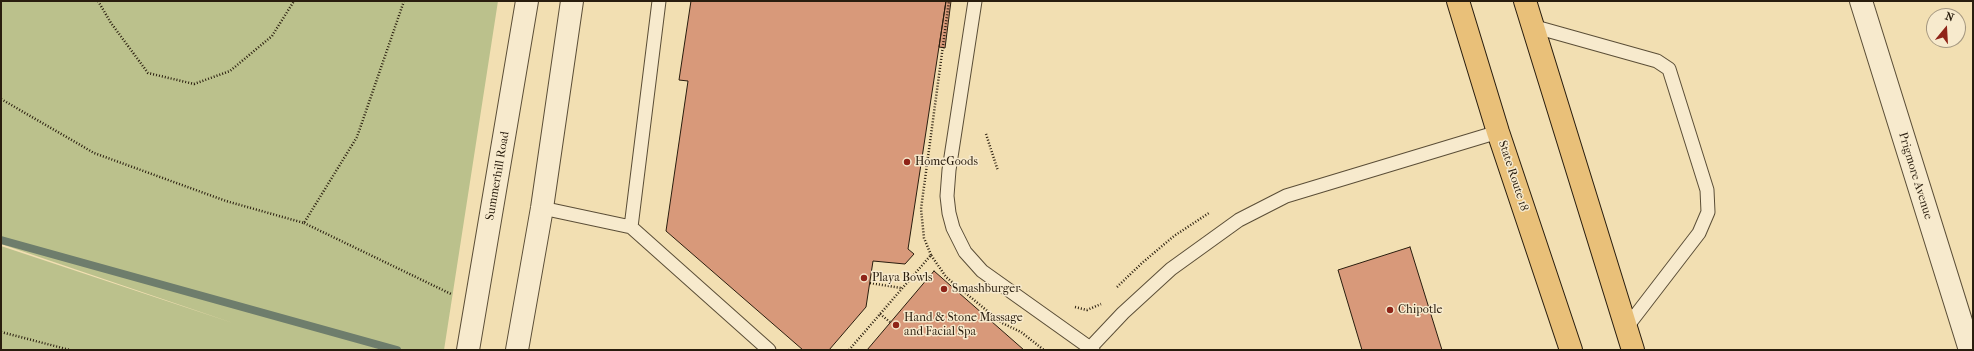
<!DOCTYPE html>
<html>
<head>
<meta charset="utf-8">
<style>
	body { margin:0 }
	#map { position:relative; width:1974px; height:351px; overflow:hidden; background:#f2dfb2; font-family:"IM FELL French Canon",serif }
	canvas { display:block }
	.frame { position:absolute; inset:0; border:2px solid #291d0e; pointer-events:none }
	.north { position:absolute; left:1926px; top:8px; width:40px; height:40px; box-sizing:border-box; background:#f7eacd; border:1px solid #a59881; border-radius:50%; rotate:18deg; font-size:11px; font-weight:700; line-height:16px; text-align:center; color:#291d0e }
	.north::after { content:''; display:block; margin:auto; width:14px; height:18px; background:#8f2418; clip-path:polygon(50% 0,100% 100%,50% 72%,0 100%) }
</style>
</head>
<body>
<div id="map">
<canvas width="1974" height="351"></canvas>
<div class="frame"></div>
<div class="north">N</div>
</div>
<script>
const context = document.querySelector('canvas').getContext('2d');
context.lineJoin = 'round';
function paint(path, color) {
  context.fillStyle = color;
  context.fill(path, 'evenodd');
}
function shape(rows) {
  const path = new Path2D();
  for (const r of rows) {
    path.moveTo(r[0], r[1]);
    for (let i = 2; i < r.length; i += 2) path.lineTo(r[i], r[i + 1]);
  }
  return path;
}
function stroke(path, color, width, dash) {
  context.strokeStyle = color;
  context.lineWidth = width;
  context.lineCap = dash ? 'butt' : 'round';
  context.setLineDash(dash || []);
  context.stroke(path);
}
function drawText(font, color, halo, rows, align = 'center') {
  context.font = font + ' "IM FELL French Canon",serif';
  context.lineWidth = 3;
  context.setLineDash([]);
  context.textBaseline = 'middle';
  context.strokeStyle = halo;
  context.fillStyle = color;
  for (const [text, x, y, turn = 0] of rows) {
    context.save();
    context.translate(x, y);
    context.rotate((+turn || 0) * Math.PI / 180);
    context.textAlign = isNaN(turn) ? turn : align;
    if (halo) context.strokeText(text, 0, 0);
    context.fillText(text, 0, 0);
    context.restore();
  }
}
paint(shape([
	[1,1,498,1,444,350,1,350,1,246,233,323,1,244]
]), '#bbc18c');
stroke(shape([
	[1,240,397,350]
]), '#6e7d6c', 8);
const building = shape([
	[691,1,946,1,908,249,914,254,905,264,873,261,866,307,829,350,803,350,666,231,688,81,679,80,691,1],
	[946,1,951,1,945,48,939,47,946,1],
	[1410,247,1442,350,1362,350,1338,270,1410,247],
	[934,271,1024,350,867,350,934,271]
]);
paint(building, '#d8997a');
stroke(building, '#291d0e', 1);
const service = shape([
	[975,1,949,170,947,196,949,213,953,228,965,252,982,271,1093,350],
	[1532,26,1657,61,1669,69,1707,190,1708,212,1699,233,1626,328],
	[542,208,631,227,769,350],
	[631,227,659,1],
	[1090,348,1123,313,1171,269,1239,220,1286,196,1498,132]
]);
const minor = shape([
	[1861,1,1970,350]
]);
const tertiary = shape([
	[468,350,527,1],
	[517,350,542,208,572,1]
]);
const trunk = shape([
	[1458,1,1498,132,1571,350],
	[1525,1,1633,350]
]);
stroke(service, '#5b4e37', 15);
stroke(minor, '#5b4e37', 24);
stroke(tertiary, '#5b4e37', 24);
stroke(trunk, '#291d0e', 24);
stroke(shape([
	[98,1,111,23,148,73,194,84,230,71,272,36,294,1],
	[1,99,94,153,226,201,304,223,357,137,404,1],
	[986,134,998,171],
	[304,223,451,294],
	[931,255,924,238,921,209,949,1],
	[870,283,901,288],
	[1117,287,1142,263,1174,236,1209,213],
	[1075,307,1087,310,1101,304],
	[880,314,890,322],
	[1,332,70,350],
	[849,350,931,255,946,277,1002,323,1021,332,1044,350]
]), '#291d0e', 2.5, [1, 2]);
stroke(service, '#f7eacd', 13);
stroke(minor, '#f7eacd', 22);
stroke(tertiary, '#f7eacd', 22);
stroke(trunk, '#e9c079', 22);
for (const [x, y, r, color] of [
	[907,162,4,"#8f2418"],
	[864,278,4,"#8f2418"],
	[944,289,4,"#8f2418"],
	[1390,310,4,"#8f2418"],
	[896,325,4,"#8f2418"]
]) {
  const dot = new Path2D();
  dot.arc(x, y, r, 0, 2 * Math.PI);
  context.fillStyle = color;
  context.fill(dot);
  stroke(dot, '#f7eacd', 1.5);
}
drawText('12px', '#291d0e', '#f7eacd', [
	["HomeGoods",915,162],
	["Playa Bowls",872,278],
	["Smashburger",952,289],
	["Chipotle",1398,310],
	["Hand & Stone Massage",904,318],
	["and Facial Spa",904,332]
], 'left');
drawText('12px', '#291d0e', '#f7eacd', [
	["Summerhill Road",498,176,-80],
	["State Route 18",1513,176,72],
	["Prigmore Avenue",1915,176,73]
]);
</script>
</body>
</html>
